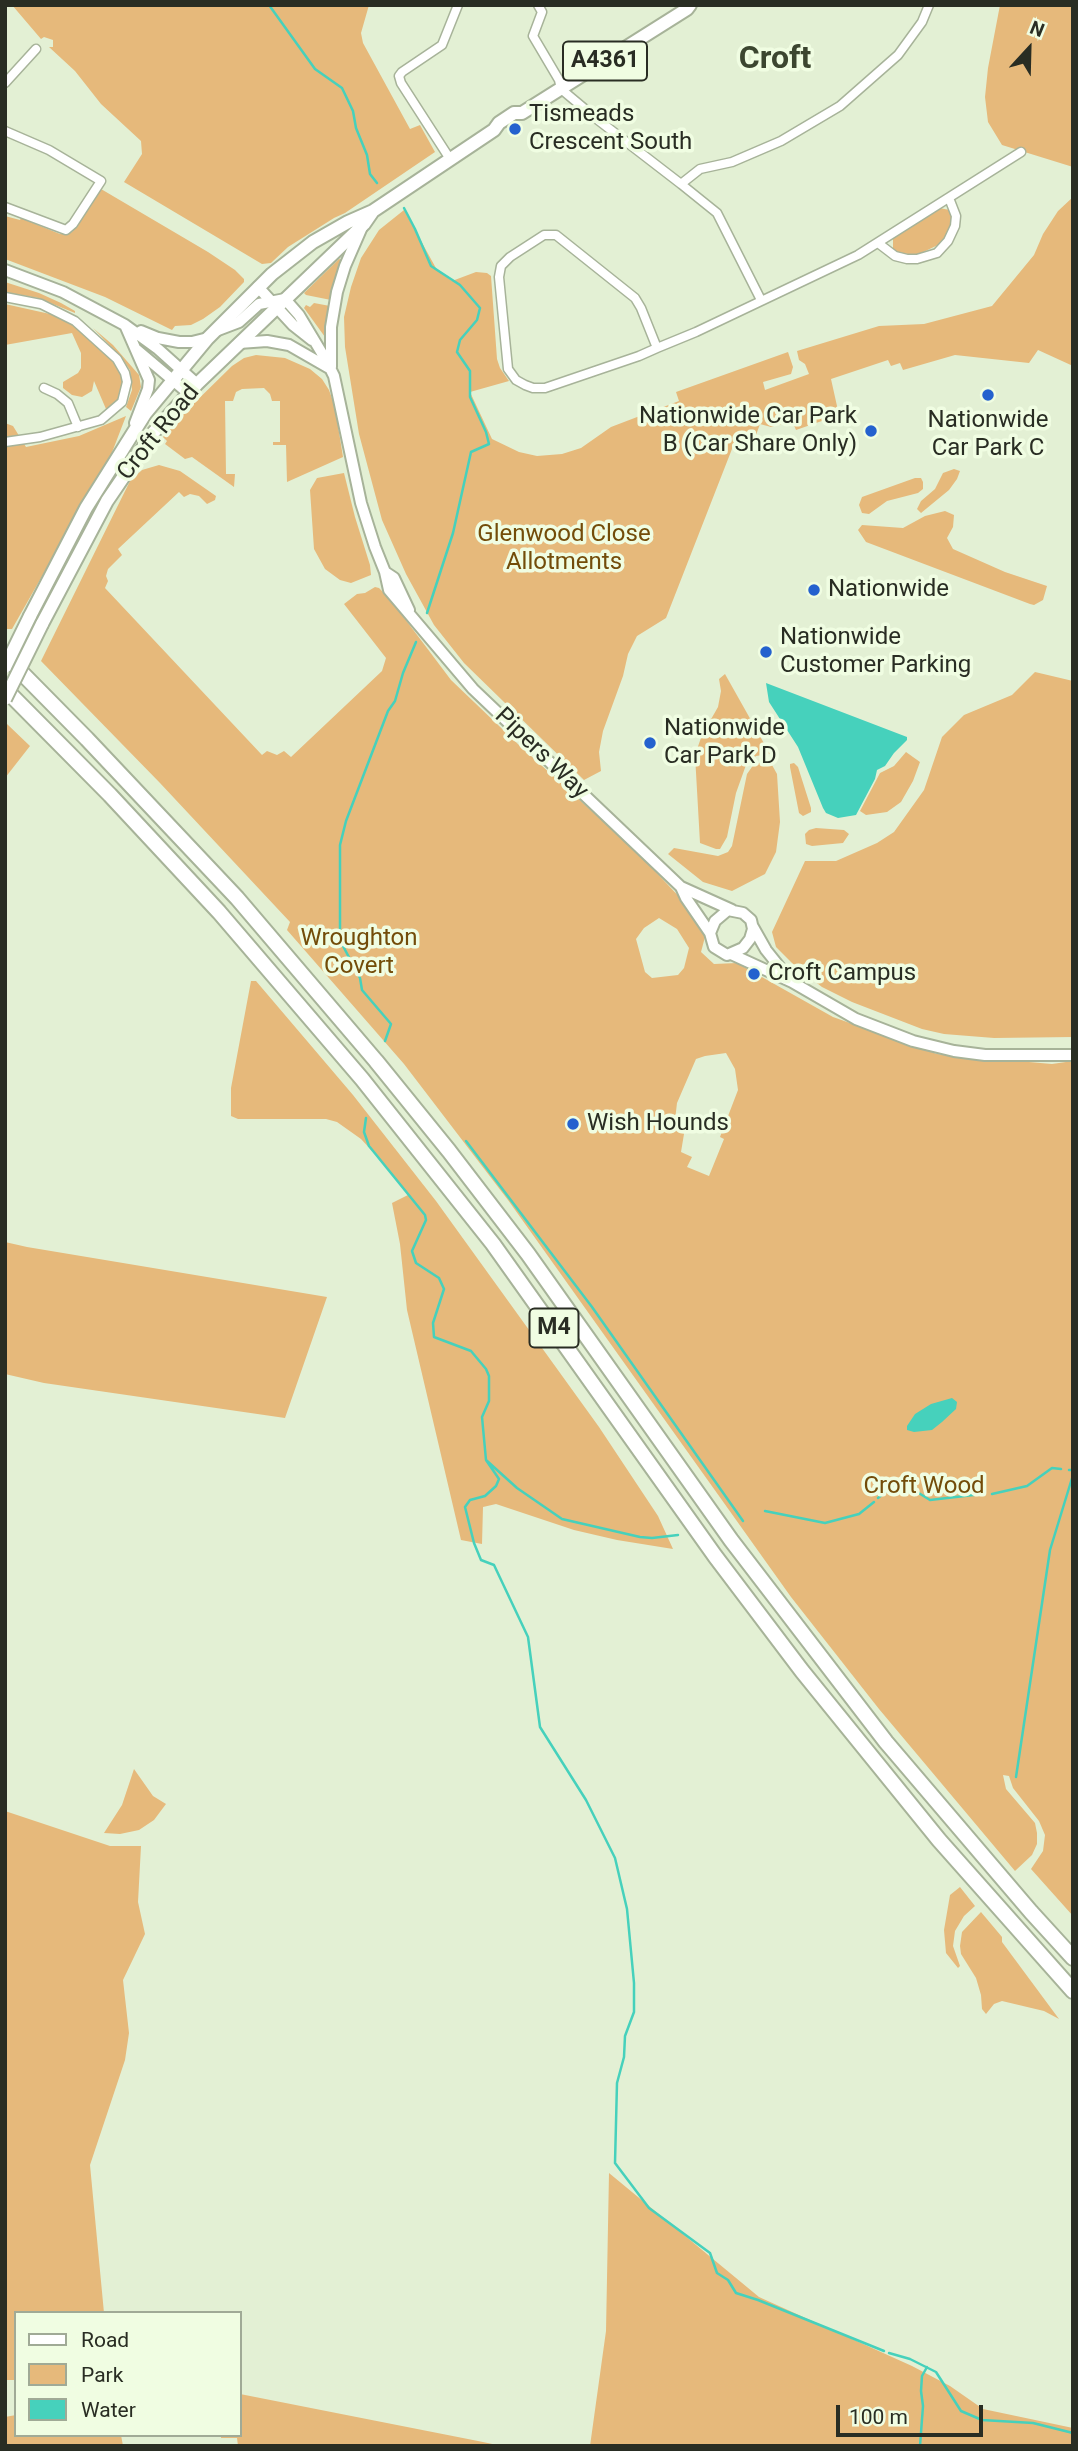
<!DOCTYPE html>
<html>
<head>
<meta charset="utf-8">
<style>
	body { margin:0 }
	#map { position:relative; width:1078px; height:2451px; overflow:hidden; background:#e3f0d4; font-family:Roboto,sans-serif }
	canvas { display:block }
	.frame { position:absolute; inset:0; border:7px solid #292d23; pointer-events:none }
	.legend { position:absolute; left:14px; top:2311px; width:228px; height:126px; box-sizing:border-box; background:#f0fde2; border:2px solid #a0aa96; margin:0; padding:9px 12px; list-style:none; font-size:21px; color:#292d23 }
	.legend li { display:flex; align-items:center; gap:14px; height:35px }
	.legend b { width:35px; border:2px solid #a0aa96 }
	.north { position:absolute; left:994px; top:14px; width:70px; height:70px; -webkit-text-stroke:5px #f0fde2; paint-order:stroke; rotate:22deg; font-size:19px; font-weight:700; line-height:28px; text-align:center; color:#292d23 }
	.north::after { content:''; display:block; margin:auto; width:24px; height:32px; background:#292d23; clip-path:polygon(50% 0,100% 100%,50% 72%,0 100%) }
	.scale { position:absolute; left:836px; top:2405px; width:147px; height:32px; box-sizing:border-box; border:4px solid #292d23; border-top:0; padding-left:9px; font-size:21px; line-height:24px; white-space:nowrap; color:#292d23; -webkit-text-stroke:5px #f0fde2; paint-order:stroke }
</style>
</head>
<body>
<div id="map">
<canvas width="1078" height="2451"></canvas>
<div class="frame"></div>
<ul class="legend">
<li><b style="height:9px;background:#fff"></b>Road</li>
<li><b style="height:19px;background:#e6b97b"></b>Park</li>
<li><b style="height:19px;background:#46d1bc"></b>Water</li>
</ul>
<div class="north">N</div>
<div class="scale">100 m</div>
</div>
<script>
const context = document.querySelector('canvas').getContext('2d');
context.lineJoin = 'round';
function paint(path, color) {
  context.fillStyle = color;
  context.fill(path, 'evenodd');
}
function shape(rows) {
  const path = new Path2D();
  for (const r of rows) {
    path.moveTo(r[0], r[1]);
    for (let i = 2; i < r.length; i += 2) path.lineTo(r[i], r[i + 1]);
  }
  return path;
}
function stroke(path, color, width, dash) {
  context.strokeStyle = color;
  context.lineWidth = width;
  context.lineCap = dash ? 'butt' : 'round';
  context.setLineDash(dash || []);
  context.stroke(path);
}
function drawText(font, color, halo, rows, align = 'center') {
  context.font = font + ' Roboto,sans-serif';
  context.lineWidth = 7;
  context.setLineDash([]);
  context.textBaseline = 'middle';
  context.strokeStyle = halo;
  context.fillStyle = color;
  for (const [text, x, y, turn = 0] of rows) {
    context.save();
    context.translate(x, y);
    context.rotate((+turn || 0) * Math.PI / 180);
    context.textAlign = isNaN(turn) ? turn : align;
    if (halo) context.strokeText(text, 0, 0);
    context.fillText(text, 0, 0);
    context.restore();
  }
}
paint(shape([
	[12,5,369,5,361,33,363,43,410,129,420,125,435,152,345,213,334,218,288,247,271,263,262,264,124,182,142,154,141,141,101,104,75,71,49,47,53,47,53,40,44,37,41,39],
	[1000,5,1073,5,1073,167,1002,145,988,122,985,97,988,68],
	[101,189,208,252,235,270,244,279,244,282,220,307,203,319,191,325,175,326,172,330,105,297,5,259,5,216,20,220,21,218,60,234,67,234,72,232],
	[1073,197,1073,366,1038,350,1029,363,955,355,903,370,900,363,891,366,888,360,831,379,839,415,796,430,792,421,771,427,760,424,756,435,739,431,666,618,637,636,628,654,623,676,603,731,599,752,601,771,584,780,464,663,434,625,406,574,382,520,359,434,345,347,344,317,351,287,361,258,379,230,404,210,437,270,452,281,476,272,487,273,491,276,497,359,500,368,509,381,470,392,492,439,519,452,537,456,562,454,581,448,611,427,679,401,676,392,788,352,793,367,791,374,763,382,765,390,809,374,805,364,799,360,797,351,879,326,924,324,992,306,1034,255,1043,234,1058,211],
	[939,208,950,210,953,216,947,236,938,245,917,255,899,253,893,249,893,238],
	[339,259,342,260,331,300,306,295,304,293],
	[5,282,39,293,61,303,75,311,75,313,38,298,5,292],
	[314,303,330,306,325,337,304,308,306,305,310,307],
	[5,304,50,314,71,324,104,351,117,365,124,379,123,392,116,404,110,410,106,409,94,381,92,391,82,397,72,395,63,388,63,382,78,373,81,368,81,353,72,333,5,345],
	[93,328,113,345,139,375,141,387,131,411,126,407,132,390,130,370,121,357],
	[256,355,285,358,310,369,322,379,329,390,335,407,343,457,287,482,286,445,273,445,273,442,280,442,280,401,272,401,270,394,264,388,242,389,236,392,233,401,225,401,226,474,235,474,234,487,192,457,185,459,165,444,167,441,163,437,178,419,232,366,244,358],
	[126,416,111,455,12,629,6,629,5,423,13,426,26,447,79,436],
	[159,465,180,471,216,496,215,500,207,504,199,496,190,494,184,497,179,492,118,549,122,555,108,569,106,576,108,581,105,588,262,755,267,751,277,755,284,751,291,757,382,671,386,658,344,604,357,594,365,593,375,587,379,588,390,599,451,680,520,746,636,851,686,904,705,937,701,952,714,964,737,963,833,1017,937,1054,1052,1064,1073,1061,1073,1916,1031,1869,1043,1851,1045,1835,1039,1821,1013,1788,1009,1776,1003,1775,1006,1789,1035,1823,1037,1833,1037,1844,1032,1855,1015,1871,879,1709,791,1597,508,1200,404,1064,287,930,290,922,160,783,41,661,130,481,142,470],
	[659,918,677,929,689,948,684,968,678,975,652,978,645,972,636,939,644,928],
	[726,1053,735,1069,738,1090,720,1137,724,1139,709,1176,687,1167,692,1157,681,1152,684,1134,675,1120,677,1103,696,1059,705,1056],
	[954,469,960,471,957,479,949,490,921,513,917,509,921,501,935,489,943,473],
	[344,473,355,517,370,565,371,575,351,583,340,580,325,569,314,549,310,490,317,478],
	[915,478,921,478,923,482,923,489,918,493,887,501,869,514,862,513,859,505,862,497],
	[945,511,954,515,953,527,947,538,953,549,1005,572,1047,586,1043,600,1034,605,1030,604,866,542,858,530,862,525,903,528,925,516],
	[1035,672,1073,681,1073,1037,994,1038,944,1034,922,1029,852,1002,822,987,795,966,776,947,772,932,805,861,836,861,877,843,894,832,924,790,942,737,964,715,1012,695],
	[725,674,770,754,756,756,746,765,736,793,727,837,720,849,716,849,700,843,695,755,702,735,718,707,721,691,719,679],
	[7,724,30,746,5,778,5,727],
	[906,752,920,762,913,781,901,802,887,812,866,815,860,811,880,773,894,766],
	[763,762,772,765,777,774,780,822,776,852,765,874,732,891,703,882,668,854,674,848,718,856,728,852,732,846,747,774,754,764],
	[794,763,798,767,811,808,811,812,803,816,799,813,790,767,790,764],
	[816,828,844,830,849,834,843,843,812,846,806,844,805,834,809,830],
	[251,981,256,981,353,1095,436,1201,599,1427,658,1516,673,1549,617,1540,574,1530,496,1504,483,1507,482,1544,461,1540,407,1310,400,1244,392,1203,408,1195,386,1166,361,1139,337,1122,326,1119,238,1119,231,1116,231,1088],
	[5,1242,27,1247,327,1297,285,1418,44,1383,5,1374],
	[134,1769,153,1796,166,1804,154,1820,139,1830,120,1834,104,1833,122,1805],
	[5,1811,110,1846,141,1846,138,1902,145,1934,123,1980,129,2033,125,2060,90,2165,104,2313,16,2313,16,2380,5,2380],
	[960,1887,975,1906,964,1916,955,1931,953,1946,960,1966,958,1968,946,1953,944,1930,950,1895],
	[981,1912,1002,1937,1002,1942,1059,2019,1044,2011,1002,2001,994,2004,986,2014,982,2009,981,1995,976,1978,961,1954,960,1946,962,1932],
	[609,2173,759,2297,912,2366,950,2386,983,2409,1073,2428,1073,2446,590,2446,606,2331],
	[240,2394,478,2441,502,2446,238,2446,237,2438,221,2438,221,2435,240,2435],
	[16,2415,16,2435,121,2435,123,2446,5,2446,5,2417]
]), '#e6b97b');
paint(shape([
	[766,683,907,737,907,740,894,753,885,766,877,770,875,779,856,815,838,818,826,813,823,808,798,747,769,702],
	[952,1398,957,1402,956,1409,942,1422,932,1430,914,1432,907,1430,907,1426,915,1414,931,1404]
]), '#46d1bc');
stroke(shape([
	[269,5,315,69,342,88,353,111,356,128,367,155,370,174,377,183],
	[404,208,415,229,431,266,460,285,480,308,477,320,460,340,457,352,470,371,470,397,486,432,489,444,471,452,453,533,427,613],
	[385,1041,391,1024,362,990,360,978,343,946,340,935,340,845,346,821,388,711,395,701,403,673,416,642],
	[366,1118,364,1132,369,1146,425,1215,426,1220,412,1251,416,1263,439,1278,444,1289,433,1323,434,1337,471,1351,486,1369,489,1376,489,1401,482,1417,486,1460,517,1488,562,1519,640,1537,652,1538,678,1535],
	[466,1141,592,1307,743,1521],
	[486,1460,499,1479,496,1486,485,1496,470,1500,465,1507,474,1543,481,1560,494,1565,528,1637,540,1727,586,1800,615,1858,627,1909,634,1983,634,2012,625,2036,624,2057,617,2083,615,2163,649,2208,710,2253,717,2273,728,2280,736,2293,758,2300,884,2351],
	[1069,1470,1073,1470],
	[992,1494,1027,1486,1052,1468,1061,1469],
	[878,1498,885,1492,901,1484,909,1487,930,1500,982,1494],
	[765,1511,825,1523,859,1514,874,1502],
	[1016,1777,1050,1550,1073,1475],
	[889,2353,910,2359,936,2372,961,2411,982,2420,1033,2423,1073,2433],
	[920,2446,923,2406,921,2391,922,2376,927,2367]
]), '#46d1bc', 2.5);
const street = shape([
	[538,5,542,12,533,36,559,80,561,89,598,120,681,184,700,169,732,162,781,141,840,106,898,55,922,22,929,5],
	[5,83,36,49],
	[5,131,49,150,101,181,73,224,66,230,5,207],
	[450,159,401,83,399,76,402,72,442,45,458,5],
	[681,184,717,213,761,300],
	[878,243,895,256,907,259,917,259,937,253,948,241,955,226,956,216,949,198],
	[5,297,41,304,75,321,117,359,125,373,127,382,122,402,101,420,40,437,5,442],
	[657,348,641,308,635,298,556,235,544,235,510,257,501,266,499,277,508,369,516,380,525,385,533,388,545,388,639,356,657,348,696,332,858,255,1021,152],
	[44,388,57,394,68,403,78,427]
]);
const secondary = shape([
	[5,270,63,292,125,325,158,349,197,384],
	[258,287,293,325,312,340],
	[125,325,149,380,148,389,135,423],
	[218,330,239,322,259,304,285,299,299,315,326,360,334,376,361,503,375,547,385,572,389,590,473,689,681,887,686,898,710,933],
	[141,331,158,338,179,342,192,342,208,338],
	[239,343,267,341,289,345,329,368],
	[137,350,188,393],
	[331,367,331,327,337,292,345,266,362,227],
	[385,572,394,578,409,610],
	[681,887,732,910],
	[728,910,743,913,751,920,753,929,750,939,743,948,727,955,714,947,710,933,715,921,728,910],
	[753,927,766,950,790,980],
	[731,954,792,982,856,1019,913,1041,954,1051,985,1055,1073,1055]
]);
const primary = shape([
	[30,616,86,508,145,414,208,338,272,274,313,242,348,222,373,211,494,130,499,123,514,113,522,113,687,9,690,5],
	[42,624,107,501,154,432,197,384,364,224,373,211]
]);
const highway = shape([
	[11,662,87,739,237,898,376,1061,449,1151,528,1254,731,1540,886,1742,1031,1912,1073,1958],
	[5,689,110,795,219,912,362,1079,493,1244,715,1556,802,1671,939,1840,1073,1991]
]);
stroke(street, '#a7b399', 11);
stroke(secondary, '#a7b399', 14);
stroke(primary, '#a7b399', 16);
stroke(highway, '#a7b399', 18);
stroke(street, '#fff', 8);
stroke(secondary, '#fff', 10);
stroke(primary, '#fff', 12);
stroke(highway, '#fff', 14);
const primaryBridge = shape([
	[5,667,30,616],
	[5,699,42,624]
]);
stroke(primaryBridge, '#a7b399', 16, []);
stroke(primaryBridge, '#fff', 12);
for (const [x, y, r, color] of [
	[515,129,7,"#2461ce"],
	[988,395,7,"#2461ce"],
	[871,431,7,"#2461ce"],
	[814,590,7,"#2461ce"],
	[766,652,7,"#2461ce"],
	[650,743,7,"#2461ce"],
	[754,974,7,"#2461ce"],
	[573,1124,7,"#2461ce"]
]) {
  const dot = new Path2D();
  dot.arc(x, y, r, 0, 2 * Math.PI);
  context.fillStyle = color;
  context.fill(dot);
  stroke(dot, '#f0fde2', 2.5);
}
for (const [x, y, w] of [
	[605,61,84],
	[554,1328,49]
]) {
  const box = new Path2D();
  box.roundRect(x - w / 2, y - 19.5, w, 39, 5);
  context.fillStyle = '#f0fde2';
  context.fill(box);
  stroke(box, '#292d23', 2);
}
drawText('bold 23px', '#292d23', null, [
	["A4361",605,61],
	["M4",554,1328]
]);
drawText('24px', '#292d23', '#f0fde2', [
	["Tismeads",529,115],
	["Crescent South",529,143],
	["Nationwide Car Park",857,417,"right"],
	["B (Car Share Only)",857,445,"right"],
	["Nationwide",988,421,"center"],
	["Car Park C",988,449,"center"],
	["Nationwide",828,590],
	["Nationwide",780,638],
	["Customer Parking",780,666],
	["Nationwide",664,729],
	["Car Park D",664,757],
	["Croft Campus",768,974],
	["Wish Hounds",587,1124]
], 'left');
drawText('24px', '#292d23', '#f0fde2', [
	["Croft Road",159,433,-51],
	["Pipers Way",541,754,44]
]);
drawText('24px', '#734c09', '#f0fde2', [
	["Glenwood Close",564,535],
	["Allotments",564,563],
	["Wroughton",359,939],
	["Covert",359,967],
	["Croft Wood",924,1487]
]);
drawText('bold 32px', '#3c4630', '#f0fde2', [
	["Croft",775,60]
]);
</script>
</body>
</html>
